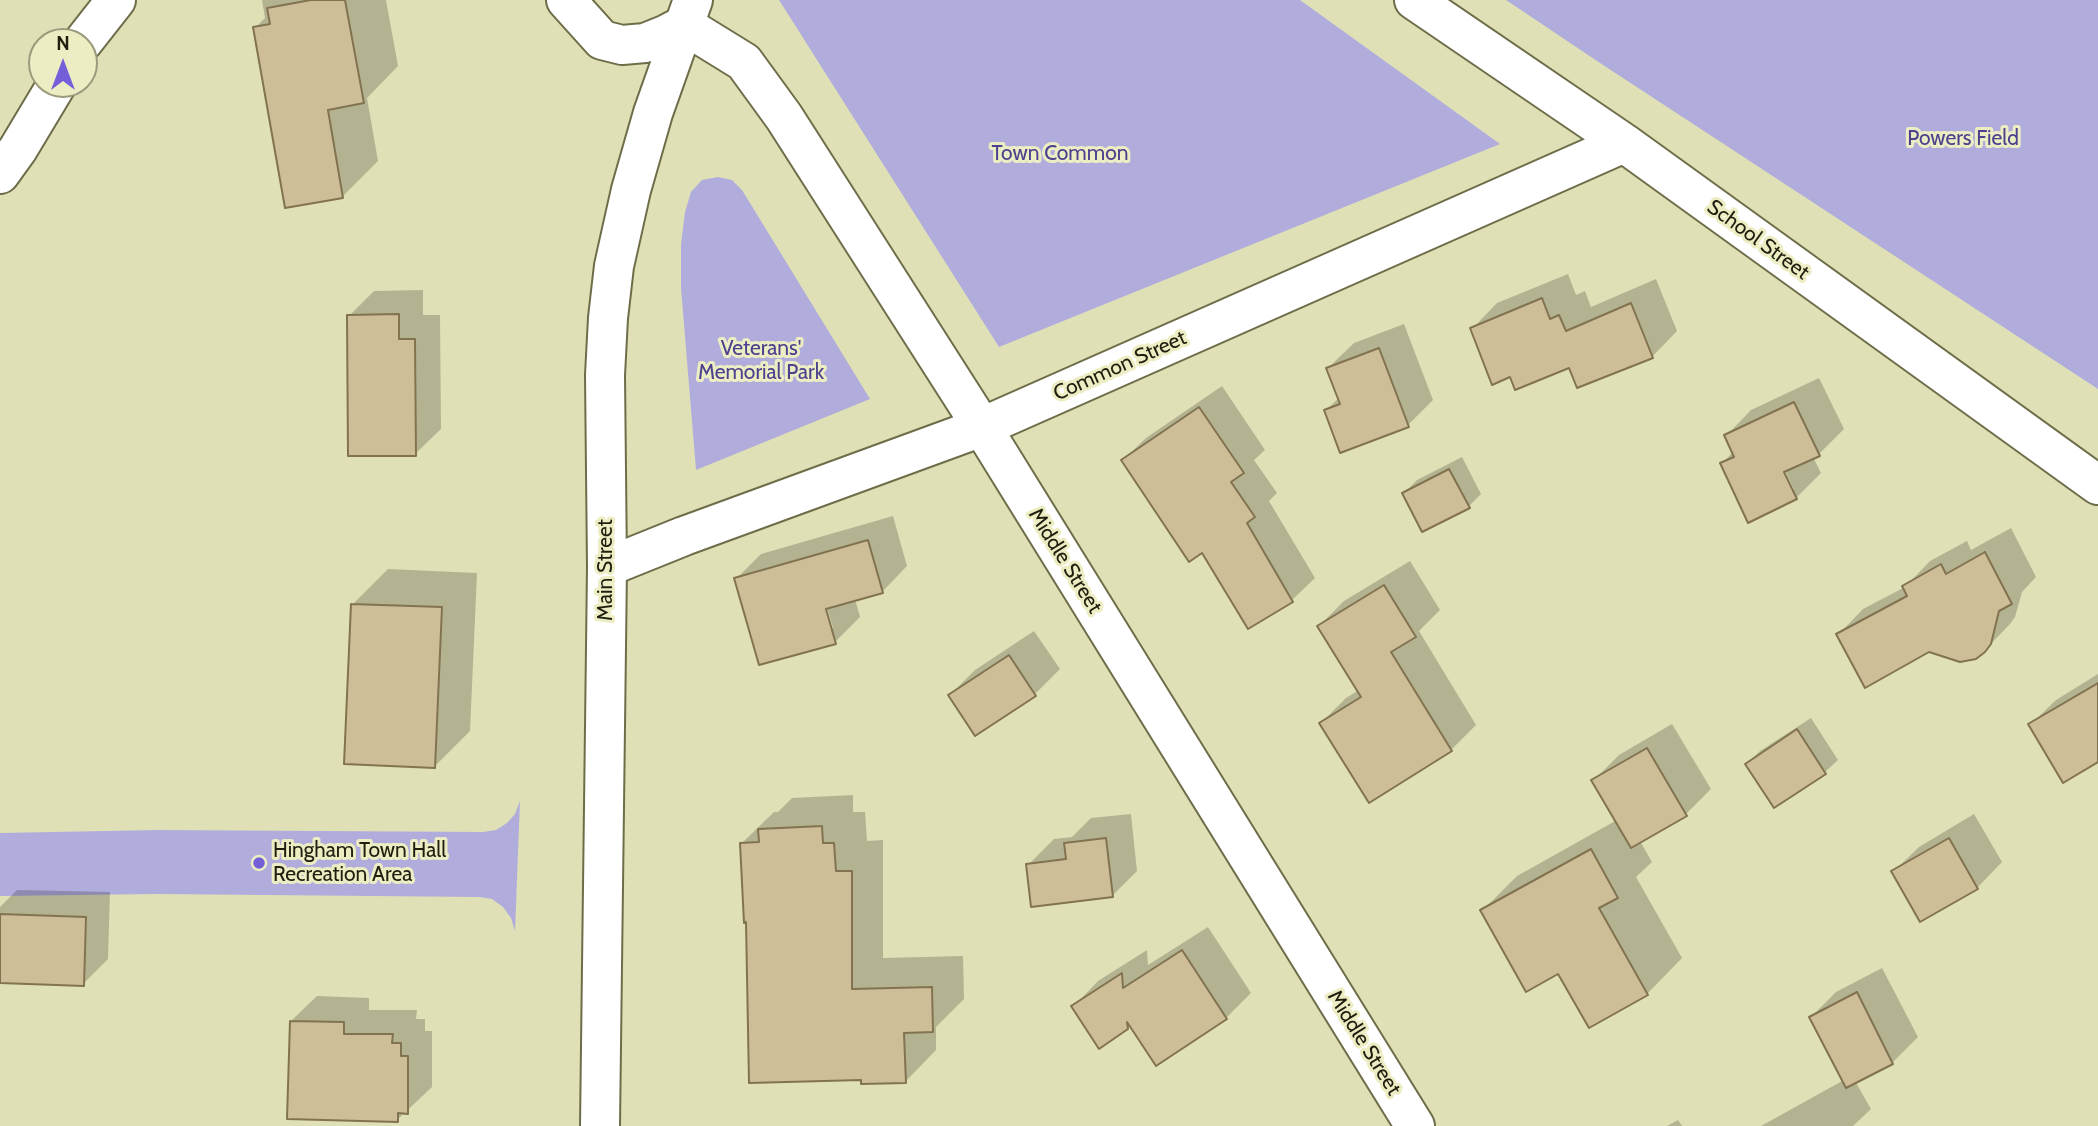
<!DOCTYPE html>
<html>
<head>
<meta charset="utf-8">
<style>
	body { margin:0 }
	#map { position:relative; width:2098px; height:1126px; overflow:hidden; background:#e0e0b7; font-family:Cabin,sans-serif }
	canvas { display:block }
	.north { position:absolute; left:28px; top:28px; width:70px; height:70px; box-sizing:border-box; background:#ededc4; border:2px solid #9b9a7c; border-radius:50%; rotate:0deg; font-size:19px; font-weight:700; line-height:28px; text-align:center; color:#1f1e0f }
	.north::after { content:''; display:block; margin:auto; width:24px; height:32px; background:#745fd9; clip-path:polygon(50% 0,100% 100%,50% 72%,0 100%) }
</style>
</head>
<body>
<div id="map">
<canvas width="2098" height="1126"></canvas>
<div class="north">N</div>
</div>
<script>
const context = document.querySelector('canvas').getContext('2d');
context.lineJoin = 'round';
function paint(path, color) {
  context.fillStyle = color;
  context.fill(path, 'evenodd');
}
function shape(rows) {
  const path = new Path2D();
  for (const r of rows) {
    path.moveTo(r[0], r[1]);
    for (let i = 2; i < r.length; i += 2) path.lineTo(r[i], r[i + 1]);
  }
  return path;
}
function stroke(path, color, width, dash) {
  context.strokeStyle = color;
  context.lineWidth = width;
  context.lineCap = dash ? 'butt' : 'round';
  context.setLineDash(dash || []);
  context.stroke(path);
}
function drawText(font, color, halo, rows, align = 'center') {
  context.font = font + ' Cabin,sans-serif';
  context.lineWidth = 6;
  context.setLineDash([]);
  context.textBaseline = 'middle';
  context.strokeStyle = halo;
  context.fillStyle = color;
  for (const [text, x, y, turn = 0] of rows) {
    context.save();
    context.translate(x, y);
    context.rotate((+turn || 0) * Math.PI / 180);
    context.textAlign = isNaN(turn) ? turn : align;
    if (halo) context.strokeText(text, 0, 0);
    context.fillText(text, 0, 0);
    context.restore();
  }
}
paint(shape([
	[779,0,1300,0,1500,144,999,347],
	[1506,0,2098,0,2098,389,1600,63],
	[718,177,732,180,742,190,870,399,696,470,681,288,681,244,685,212,691,192,702,180],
	[520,801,515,931,511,918,503,907,492,899,479,897,157,894,0,896,0,833,157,830,483,832,496,830,507,823,515,814]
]), '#b0addc');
paint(shape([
	[262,0,386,0,398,66,367,98,378,161,343,196,255,28,265,18],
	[1568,274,1576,295,1585,291,1591,307,1656,279,1677,331,1652,357,1570,366,1511,375,1472,329,1497,303],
	[423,290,423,315,440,315,441,429,415,454,349,316,374,291],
	[1404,324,1433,400,1408,425,1326,410,1340,397,1328,368,1354,343],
	[1819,378,1844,429,1819,454,1813,457,1821,473,1796,498,1722,463,1733,452,1726,436,1751,410],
	[1782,464,1794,490,1790,490,1779,465],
	[1222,386,1265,450,1254,460,1277,493,1269,501,1315,578,1292,600,1248,626,1202,551,1123,460,1146,438],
	[1462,457,1481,494,1469,506,1404,493,1417,480],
	[893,516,907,566,882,592,855,599,860,617,835,642,736,579,761,554],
	[825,600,833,628,829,628,822,601],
	[2011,528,2036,577,2022,592,2015,617,2010,624,1984,651,1929,650,1838,635,1863,609,1905,587,1930,561,1967,541,1971,550],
	[1410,561,1440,610,1419,631,1476,725,1451,750,1321,723,1346,698,1359,690,1319,626,1344,601],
	[388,569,477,573,470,731,435,766,353,604],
	[1034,631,1060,669,1035,694,976,733,950,695,975,670],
	[2098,674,2098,764,2030,725,2056,700],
	[1811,718,1838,760,1825,772,1774,806,1747,764,1760,751],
	[1672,724,1711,789,1686,814,1640,841,1652,862,1636,877,1682,958,1647,994,1559,971,1482,911,1517,876,1617,820,1593,781,1619,755],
	[853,795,853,812,865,812,867,841,883,840,883,958,963,956,964,999,936,1027,936,1050,905,1082,747,921,742,843,774,812,778,812,792,798],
	[1131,814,1137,871,1112,896,1028,865,1054,839,1072,837,1091,818],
	[1974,814,2002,862,1977,888,1893,872,1919,847],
	[17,890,110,892,108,959,83,984,0,982,0,907],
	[1208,927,1251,993,1226,1018,1131,1024,1127,1028,1073,1007,1098,981,1147,950,1148,965],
	[1882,968,1918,1037,1892,1063,1855,1081,1871,1109,1853,1126,1761,1126,1844,1080,1811,1017,1836,992],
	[317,996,369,998,369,1010,417,1010,416,1019,425,1019,425,1031,432,1031,432,1087,397,1120,291,1021],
	[1678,1120,1682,1126,1667,1126]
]), '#0003');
const building = shape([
	[311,0,345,0,364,103,328,110,343,198,285,208,253,27,270,24,267,8,311,0],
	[1542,298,1550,319,1559,315,1566,331,1631,303,1653,358,1577,388,1569,368,1515,390,1510,377,1492,385,1470,328,1542,298],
	[399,314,399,339,415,339,416,456,348,456,347,315,399,314],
	[1379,348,1409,427,1340,453,1324,410,1340,404,1326,368,1379,348],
	[1794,402,1820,456,1784,472,1797,499,1748,523,1720,463,1734,457,1724,435,1794,402],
	[1199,407,1244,473,1231,482,1255,517,1247,523,1293,602,1248,629,1202,553,1189,562,1121,460,1199,407],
	[1449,469,1470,508,1422,532,1402,493,1449,469],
	[868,540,883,593,826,609,836,644,759,665,734,578,868,540],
	[1985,552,2012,604,1999,611,1991,644,1985,652,1976,659,1960,662,1929,652,1865,688,1836,634,1907,596,1902,586,1941,564,1946,574,1985,552],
	[1384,585,1416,637,1391,652,1452,751,1369,803,1319,723,1361,697,1317,626,1384,585],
	[351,604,442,607,435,768,344,764,351,604],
	[1009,655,1036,696,975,736,948,695,1009,655],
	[2098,683,2098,762,2063,783,2028,724,2098,683],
	[1797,729,1826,774,1774,808,1745,764,1797,729],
	[1647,748,1687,816,1631,848,1591,780,1647,748],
	[822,826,823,843,834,843,836,871,852,871,852,989,932,987,933,1032,904,1033,906,1083,861,1084,861,1080,749,1083,746,922,744,923,740,843,759,842,758,829,822,826],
	[1106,838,1113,897,1031,907,1026,864,1066,859,1064,843,1106,838],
	[1949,838,1978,889,1920,922,1891,871,1949,838],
	[1591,849,1618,898,1599,908,1648,995,1589,1028,1558,974,1526,992,1480,910,1591,849],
	[0,914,86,917,84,986,0,983,0,914],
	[1182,950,1227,1019,1156,1066,1127,1022,1128,1029,1099,1049,1071,1006,1122,973,1123,988,1182,950],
	[1857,992,1893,1064,1846,1088,1809,1017,1857,992],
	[290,1021,344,1022,344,1034,393,1034,392,1043,401,1043,401,1056,408,1056,408,1114,398,1113,398,1122,287,1119,290,1021]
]);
paint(building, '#cebe98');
stroke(building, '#827350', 2);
const minor = shape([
	[1414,0,1624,143,2098,485],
	[83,42,116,0],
	[0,174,18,149,57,84],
	[607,567,684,536,982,427,1624,143]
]);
const tertiary = shape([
	[684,25,744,62,784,117,982,427,1415,1126]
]);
const secondary = shape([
	[566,0,602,40,622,45,645,43,665,35,684,25],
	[600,1126,607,567,605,375,608,318,614,266,631,190,653,113,693,0]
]);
stroke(minor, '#6e6d49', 42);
stroke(tertiary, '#6e6d49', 42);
stroke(secondary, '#6e6d49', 42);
stroke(minor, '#fff', 38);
stroke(tertiary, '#fff', 38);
stroke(secondary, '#fff', 38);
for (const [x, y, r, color] of [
	[259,863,7,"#745fd9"]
]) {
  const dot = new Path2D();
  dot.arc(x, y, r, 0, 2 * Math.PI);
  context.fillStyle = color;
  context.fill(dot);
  stroke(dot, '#ededc4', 2.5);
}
drawText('21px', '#4d418e', '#ededc4', [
	["Powers Field",1963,139],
	["Town Common",1060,154],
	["Veterans'",761,349],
	["Memorial Park",761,373]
]);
drawText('21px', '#1f1e0f', '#ededc4', [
	["School Street",1758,240,36],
	["Common Street",1120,366,-24],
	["Middle Street",1065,561,58],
	["Main Street",606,570,-90],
	["Middle Street",1364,1043,58]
]);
drawText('21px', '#1f1e0f', '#ededc4', [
	["Hingham Town Hall",273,851],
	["Recreation Area",273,875]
], 'left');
</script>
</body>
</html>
